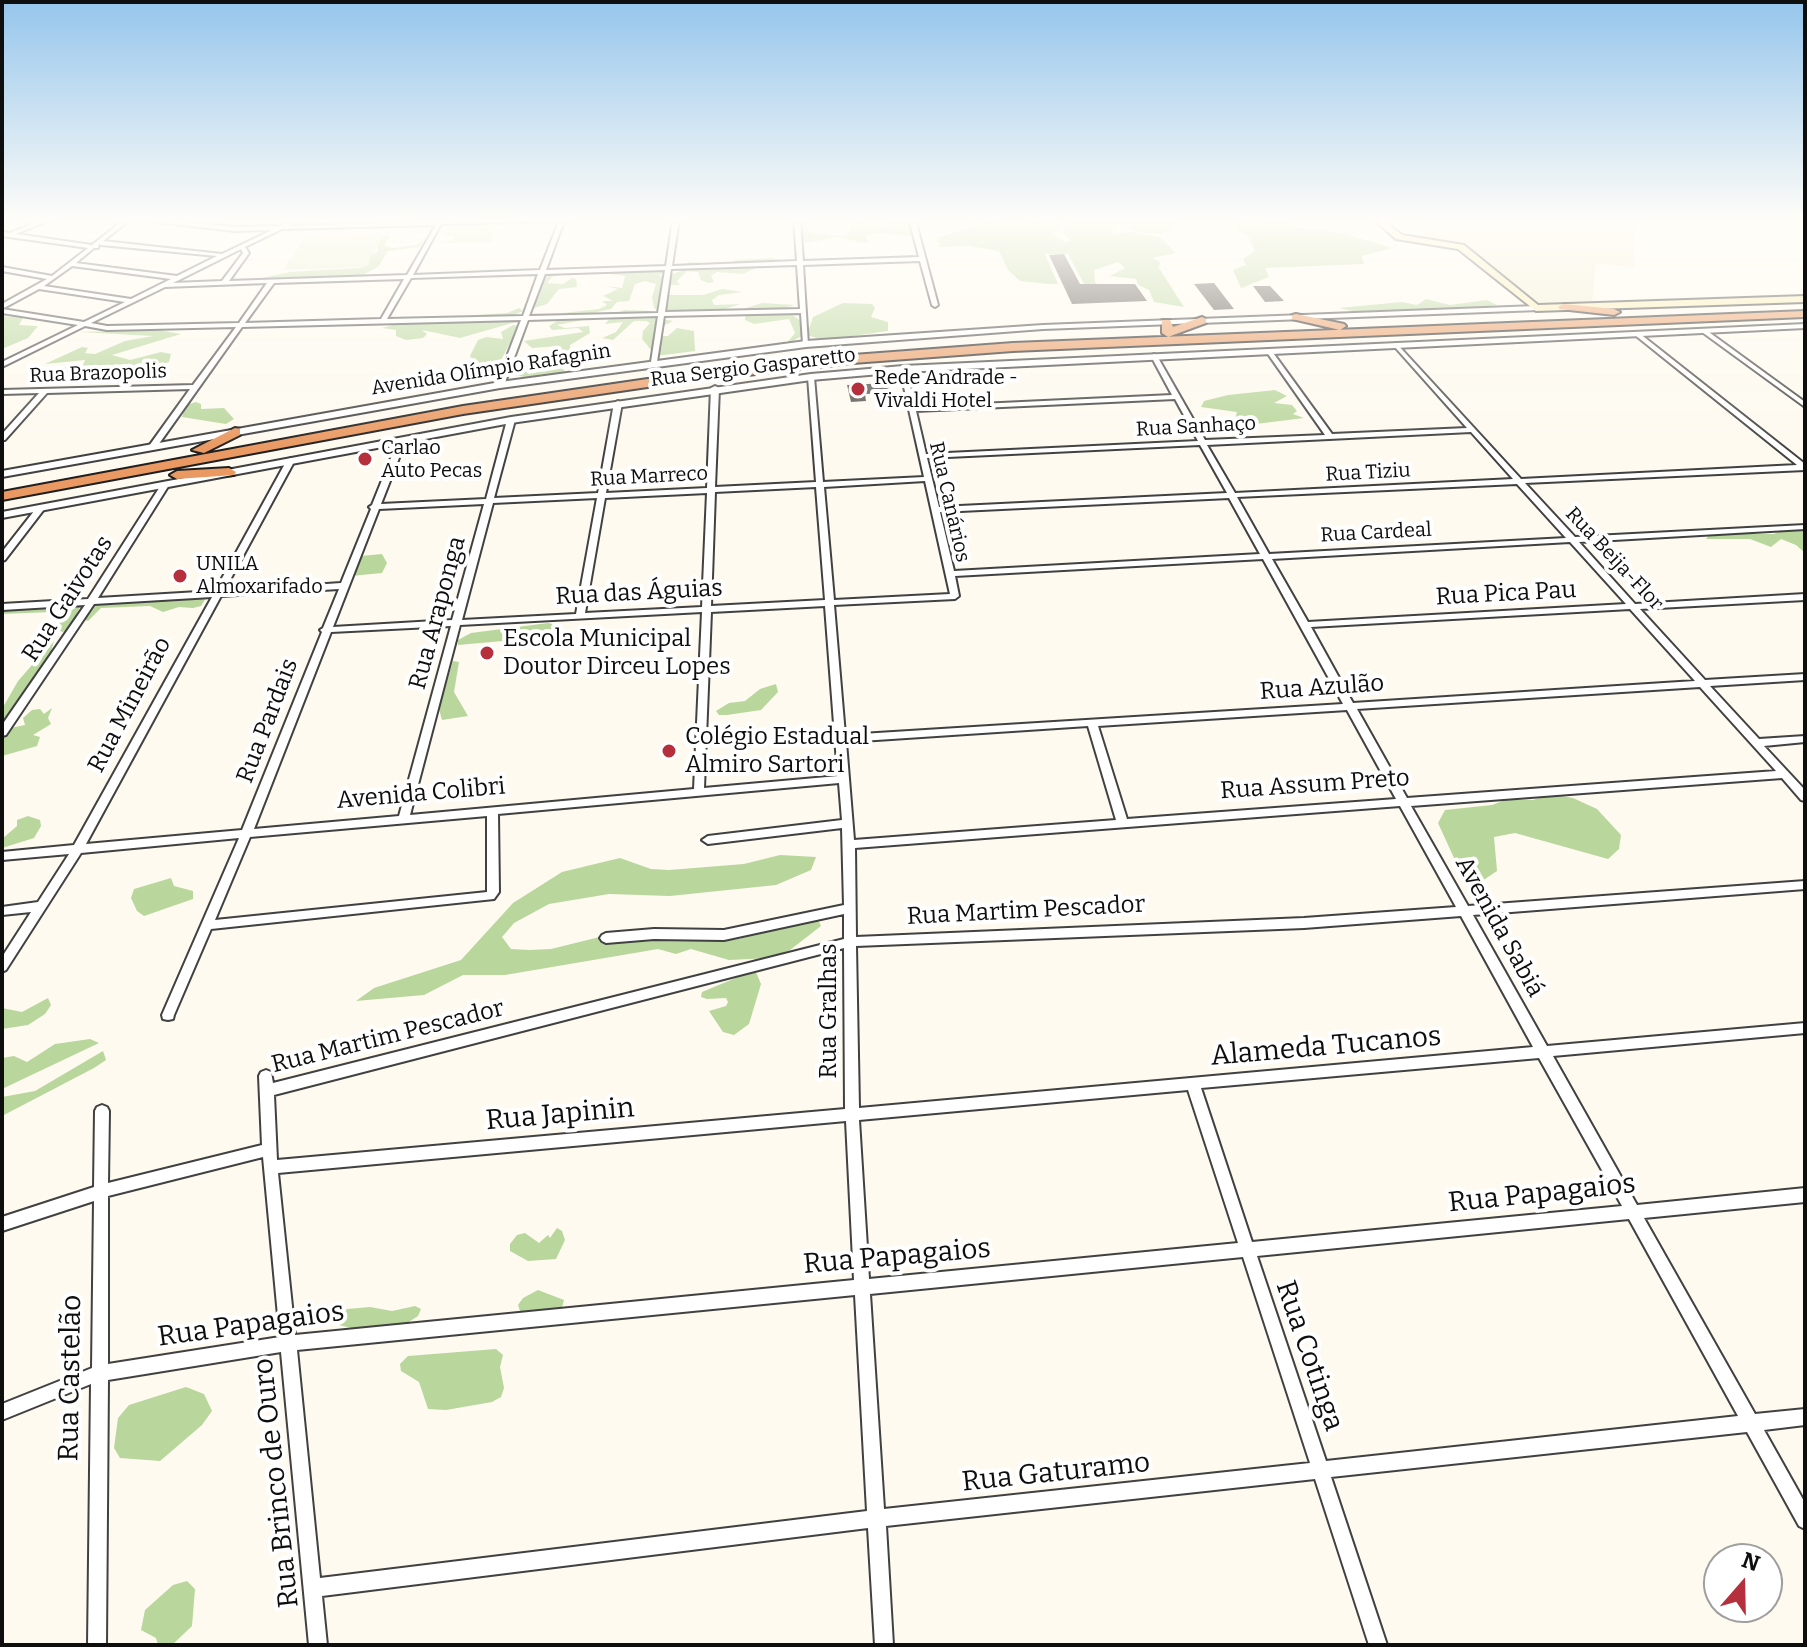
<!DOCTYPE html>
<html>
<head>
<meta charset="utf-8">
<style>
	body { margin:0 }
	#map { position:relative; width:1807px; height:1647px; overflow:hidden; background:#fefaf0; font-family:Bitter,serif }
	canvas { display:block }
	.frame { position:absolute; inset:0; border:4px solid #0e0e0e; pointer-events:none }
	.north { position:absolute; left:1703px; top:1543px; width:80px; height:80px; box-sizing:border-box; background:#fff; border:2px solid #9f9f9f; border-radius:50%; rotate:20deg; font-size:22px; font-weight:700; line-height:32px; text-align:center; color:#0e0e0e }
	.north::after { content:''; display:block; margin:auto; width:28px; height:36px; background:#b52f3d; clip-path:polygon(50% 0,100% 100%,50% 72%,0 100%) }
</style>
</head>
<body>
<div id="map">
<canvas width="1807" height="1647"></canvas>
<div class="frame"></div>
<div class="north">N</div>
</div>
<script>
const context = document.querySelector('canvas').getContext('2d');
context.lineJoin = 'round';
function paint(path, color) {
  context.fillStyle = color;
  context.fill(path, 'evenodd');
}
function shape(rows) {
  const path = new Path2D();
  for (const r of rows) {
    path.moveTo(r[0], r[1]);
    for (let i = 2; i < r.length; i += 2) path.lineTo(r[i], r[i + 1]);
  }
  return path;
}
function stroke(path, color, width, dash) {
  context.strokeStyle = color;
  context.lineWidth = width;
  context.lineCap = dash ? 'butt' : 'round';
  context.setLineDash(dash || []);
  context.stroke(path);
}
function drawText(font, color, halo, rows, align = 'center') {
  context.font = font + ' Bitter,serif';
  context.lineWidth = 8;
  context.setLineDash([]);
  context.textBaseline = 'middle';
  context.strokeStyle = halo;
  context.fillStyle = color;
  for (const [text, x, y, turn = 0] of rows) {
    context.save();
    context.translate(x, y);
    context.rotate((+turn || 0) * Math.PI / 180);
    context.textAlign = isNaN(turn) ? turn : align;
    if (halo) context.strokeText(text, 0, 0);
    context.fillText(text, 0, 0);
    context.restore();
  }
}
paint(shape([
	[1430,219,1634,219,1634,268,1596,263,1592,302,1539,304,1471,248,1422,239]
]), '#f2eed2');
paint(shape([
	[496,225,491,242,440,243,454,240,454,236,444,236,449,227]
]), '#d4e6bc');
paint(shape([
	[965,219,992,219,996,226,1051,222,1062,227,1052,233,1065,242,1071,241,1063,233,1068,222,1195,219,1174,224,1174,229,1158,234,1136,232,1118,224,1110,229,1115,234,1130,232,1160,237,1176,253,1152,258,1160,262,1159,268,1184,307,1154,302,1149,290,1138,285,1136,279,1110,276,1125,268,1118,262,1094,270,1095,282,1100,287,1084,284,1068,254,1045,254,1058,284,1048,284,1020,281,1008,270,999,251,970,246,937,247,940,244,936,238,979,226,976,222,958,221],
	[1254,219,1334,219,1338,221,1289,221,1292,227,1342,233,1392,248,1362,256,1364,264,1265,268,1269,277,1241,288,1233,270,1246,265,1243,259,1255,251,1248,236,1236,230,1241,222,1261,225],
	[903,221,909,224,915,236,875,233,866,236,868,242,864,243,837,237,806,243,800,239,799,229,808,224,818,225,806,229,812,233,841,236,850,234,852,223,856,222,894,229,887,223],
	[385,235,390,236,384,246,393,248,417,245,427,236,419,247,388,251,378,267,358,277,267,281,262,278,290,272,360,268,368,265,371,255,378,252,377,244],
	[773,258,793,264,758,267,743,274,717,272,711,276,714,282,708,283,701,280,698,272,687,271,677,281,680,285,668,285,668,295,703,295,722,289,743,292,719,295,712,300,714,305,740,304,725,309,667,317,654,308,652,297,656,284,645,281,635,284,629,301,617,302,611,309,593,313,562,313,599,309,607,305,602,301,613,301,603,296,618,289,606,286,622,288,625,276,598,272,601,270,661,270,664,272,659,276,665,277,683,270,684,264,689,262,727,265,736,260],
	[552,272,570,272,552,277,547,283,563,284,572,278,576,279,577,287,559,289,547,304,531,309,540,294,538,286],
	[1426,299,1450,305,1487,300,1497,305,1446,311,1357,312,1339,308,1402,302,1417,305],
	[762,303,795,305,775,310,791,314,801,321,804,335,785,345,795,333,789,319,754,324,745,320,746,308],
	[843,303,872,304,875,308,871,317,888,322,888,331,823,340,807,335,813,317],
	[519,308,523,311,511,317,516,322,460,338,422,330,427,334,423,338,406,340,396,336,396,330,382,328,407,321,482,318,476,315,507,313],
	[624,310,650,311,661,319,673,321,663,326,661,336,668,336,677,328,694,331,695,351,656,356,642,339,643,331,650,323,646,321,634,321,613,340,602,338,616,332,623,322,605,324,614,314],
	[2,316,23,318,19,325,38,326,28,338,2,349],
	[589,316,593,318,557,325,565,328,589,326,590,333,570,345,570,360,561,367,566,372,531,378,509,374,511,368,550,364,544,356,558,346,532,348,524,341,583,332,578,328,552,330,549,326,560,319],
	[513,325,519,326,500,362,502,372,489,379,488,366,476,364,470,356,478,340,486,337,503,339,501,332],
	[158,330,181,334,112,355,130,360,161,352,171,354,169,362,131,374,128,381,119,380,117,372,88,375,74,370,56,376,49,370,83,365,85,360,45,364,82,347,88,348,85,353,95,354,125,341,153,336,79,332],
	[1275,390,1287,396,1274,403,1292,405,1297,411,1293,414,1304,418,1248,425,1234,423,1237,412,1201,407,1204,401,1228,395],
	[196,402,201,404,201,409,224,408,234,419,226,424,182,417,186,405],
	[1782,530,1805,531,1805,553,1796,545,1781,539,1771,547,1750,539,1706,539,1710,534,1774,534],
	[382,554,387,563,382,573,351,576,356,559,361,556],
	[206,598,201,606,193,608,179,607,163,612,150,606,101,608,88,621,82,619,94,606,102,603],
	[77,604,80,607,70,628,63,632,57,630,62,617,52,612,2,614,2,611,17,607],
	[548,623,557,625,547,637,458,645,458,640,471,633],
	[54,640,50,656,2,725,2,709,18,681],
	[453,661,459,662,454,692,468,716,442,720,439,709],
	[776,684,778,692,761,710,727,715,719,715,716,711,729,703,745,701,760,689],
	[52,708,48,718,51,724,33,735,40,737,37,746,2,756,2,736,10,728,25,725,23,718,32,710,40,709,44,714],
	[1550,794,1573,798,1597,809,1621,835,1619,849,1608,859,1515,833,1494,837,1497,871,1482,881,1460,871,1438,823,1445,810,1492,805,1508,799,1533,800],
	[28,816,40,820,41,826,34,838,2,848,2,839,17,826,17,820],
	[780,855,816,857,811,870,776,885,670,896,609,894,549,904,514,923,502,937,511,949,530,950,551,949,628,930,662,940,721,940,739,939,815,913,821,926,790,950,770,958,729,960,691,949,676,954,658,949,505,975,463,975,424,995,356,1001,374,988,461,960,513,903,562,872,620,858,651,869,669,870,744,864],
	[171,878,174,886,193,891,193,899,144,916,137,911,131,898,134,889],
	[755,970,761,984,749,1024,734,1035,723,1032,709,1011,726,1006,728,1002,726,998,707,999,701,997,702,992],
	[48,998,51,1005,45,1014,28,1025,2,1029,2,1008,22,1012],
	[90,1039,99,1043,2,1089,2,1058,14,1056,27,1062,55,1044],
	[103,1051,106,1060,94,1068,2,1116,2,1097,35,1091],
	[557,1228,562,1231,565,1240,556,1259,528,1261,510,1251,510,1244,517,1235,525,1233,539,1243,548,1235,550,1238],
	[538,1290,564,1300,561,1311,526,1315,520,1311,518,1305,523,1298],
	[339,1302,344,1313,347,1309,370,1307,392,1311,415,1306,421,1309,418,1316,404,1325,355,1329,327,1322,326,1314],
	[496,1349,503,1355,500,1367,504,1388,501,1397,492,1402,446,1410,428,1409,419,1382,401,1371,400,1364,408,1356],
	[186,1387,204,1394,212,1411,202,1425,160,1461,120,1458,114,1448,118,1418,129,1405],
	[187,1581,195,1589,192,1626,172,1645,158,1645,156,1638,141,1630,145,1610,173,1585]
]), '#b9d69c');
paint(shape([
	[384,233,365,267,283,270,306,236]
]), '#e4eecd');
paint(shape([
	[1064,254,1080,284,1135,284,1147,301,1072,304,1049,255],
	[1214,283,1234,309,1214,310,1194,284],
	[1253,286,1270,286,1284,301,1265,302],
	[888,383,891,393,865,394,866,401,851,402,847,385]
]), '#564f4b');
const minor = shape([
	[44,219,52,219,16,234,92,245,125,219,131,219,103,241,222,254,272,230,234,231,131,219,151,219,234,227,280,226,294,219,301,219,289,226,438,221,439,219,443,219,443,221,571,219,564,221,546,270,666,266,673,219,679,219,672,266,797,261,794,219,800,219,803,261,919,257,909,219,915,219,938,305,935,307,932,305,920,261,803,265,808,345,803,344,801,313,664,316,657,362,654,364,651,362,658,316,528,320,504,385,500,387,496,385,521,320,242,327,156,448,149,446,190,389,47,393,5,440,2,440,2,434,39,393,2,394,2,390,193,385,236,327,107,330,85,326,2,367,2,362,78,325,2,313,2,309,84,322,125,302,39,289,2,309,2,304,47,279,2,271,2,267,52,276,88,248,2,236,2,232,10,233,44,219],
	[559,221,540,270,413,275,441,224,559,221],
	[436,225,407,275,229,281,249,253,245,247,282,229,436,225],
	[99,244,101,245,217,256,177,276,76,263,94,248,98,248,99,244],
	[241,249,243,253,222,281,173,283,241,249],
	[797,265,800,309,665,312,671,269,797,265],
	[72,266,171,279,131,299,44,286,72,266],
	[665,270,658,313,529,316,545,274,665,270],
	[538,274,523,316,387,319,411,278,538,274],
	[404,279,381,319,245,323,274,283,404,279],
	[267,283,239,323,107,326,91,323,165,287,267,283],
	[1702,330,1706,330,1805,402,1805,407,1702,332,1702,330],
	[1635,333,1639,333,1805,464,1805,470,1525,483,1575,537,1805,525,1805,529,1579,542,1635,604,1805,594,1805,600,1640,609,1705,680,1805,674,1805,680,1710,686,1759,739,1805,736,1805,742,1764,746,1805,790,1805,801,1801,800,1782,778,1411,806,1468,906,1805,881,1805,889,1473,915,1547,1046,1805,1023,1805,1033,1553,1056,1637,1205,1805,1188,1805,1202,1644,1218,1755,1414,1805,1409,1805,1425,1764,1430,1805,1503,1805,1529,1799,1526,1747,1432,1331,1477,1387,1645,1369,1645,1315,1479,886,1526,893,1645,875,1645,868,1528,322,1596,327,1645,309,1645,281,1352,108,1380,106,1645,88,1645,91,1384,2,1420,2,1404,92,1368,94,1201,2,1231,2,1217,94,1187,95,1111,97,1107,102,1105,107,1107,109,1111,108,1183,262,1145,259,1076,261,1072,266,1070,271,1072,273,1083,844,939,844,914,724,940,654,939,606,943,602,941,600,938,602,935,606,933,654,929,724,930,844,905,842,828,708,844,702,840,708,836,842,820,839,783,498,814,499,892,494,899,211,929,174,1015,173,1019,168,1020,163,1019,162,1015,239,838,81,853,6,970,2,972,2,957,31,912,2,915,2,907,38,902,69,854,2,860,2,852,74,845,212,597,94,604,6,735,2,736,2,725,85,605,2,610,2,604,88,599,161,485,165,483,169,485,98,598,215,591,287,460,291,458,295,460,224,591,341,583,371,509,369,507,372,505,399,438,406,440,381,504,486,499,507,420,511,418,515,420,494,498,598,493,614,403,618,401,622,403,606,493,707,488,711,388,715,386,719,388,715,487,816,482,808,377,811,375,814,377,823,482,924,477,900,369,903,367,906,369,915,407,1172,395,1151,356,1154,354,1157,356,1205,440,1325,435,1266,351,1269,349,1271,350,1332,434,1467,428,1394,346,1394,344,1396,343,1521,479,1797,465,1635,335,1635,333],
	[1175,399,1198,441,926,454,916,411,1175,399],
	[1471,432,1513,479,1235,493,1207,445,1471,432],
	[1200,445,1227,493,939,507,927,458,1200,445],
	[925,481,950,594,834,600,824,487,925,481],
	[1517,484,1566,538,1269,554,1237,497,1517,484],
	[816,487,825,600,711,606,715,492,816,487],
	[707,493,702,607,585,613,605,498,707,493],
	[597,498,576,614,462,620,493,503,597,498],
	[1229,498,1260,554,954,571,940,512,1229,498],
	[484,504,452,620,333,627,379,509,484,504],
	[1570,542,1626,604,1308,622,1272,559,1570,542],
	[1263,559,1343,704,845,735,834,605,955,599,959,596,955,576,1263,559],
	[339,589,323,628,320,630,322,632,242,830,86,844,221,596,339,589],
	[825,606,838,776,704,788,711,612,825,606],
	[1630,609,1695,681,1353,703,1311,627,1630,609],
	[702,612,694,789,410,815,460,625,702,612],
	[451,626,399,816,254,829,331,632,451,626],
	[1700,687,1776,771,1407,798,1357,709,1700,687],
	[1347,710,1396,799,1127,819,1098,726,1347,710],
	[1088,726,1116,820,854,840,846,742,1088,726],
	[1400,806,1456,907,1304,918,856,937,855,848,1400,806],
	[487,816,487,892,215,920,250,837,487,816],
	[1461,916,1533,1047,859,1108,856,946,1304,928,1461,916],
	[844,948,845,1109,277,1160,274,1095,844,948],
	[1539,1058,1622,1206,1252,1242,1201,1088,1539,1058],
	[1188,1090,1238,1243,869,1279,859,1120,1188,1090],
	[846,1121,854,1280,295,1335,278,1173,846,1121],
	[263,1157,280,1337,108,1364,108,1196,263,1157],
	[1629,1219,1738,1416,1326,1461,1257,1256,1629,1219],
	[1243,1257,1310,1463,884,1509,870,1294,1243,1257],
	[855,1295,867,1511,320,1578,297,1350,855,1295],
	[38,506,41,506,45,508,5,560,2,561,2,552,38,506]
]);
const tertiary = shape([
	[1536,306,1539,306,1539,310,1043,329,806,347,500,388,2,477,2,471,500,382,806,341,1043,325,1536,306],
	[1805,324,1805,328,903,372,811,380,511,423,2,518,2,512,511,417,811,374,903,366,1805,324]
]);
const secondary = shape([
	[1373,219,1382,219,1402,235,1464,245,1538,305,1805,296,1805,302,1536,311,1458,249,1396,239,1373,219]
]);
const motorway = shape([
	[1564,304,1614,309,1620,312,1614,315,1560,309,1558,307,1564,304],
	[1805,311,1805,317,1013,351,853,363,668,384,463,414,2,500,2,492,463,406,668,376,853,355,1013,343,1805,311],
	[1296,314,1344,324,1346,326,1340,330,1292,319,1292,315,1296,314],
	[1202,317,1206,319,1206,323,1168,337,1162,333,1162,320,1170,320,1173,327,1202,317],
	[235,428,240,429,240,435,204,453,192,450,235,428],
	[229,468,236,472,234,475,177,479,170,475,177,471,229,468]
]);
stroke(minor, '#414141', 4);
stroke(tertiary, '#414141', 4);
stroke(secondary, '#303030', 4);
stroke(motorway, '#1f1f1f', 4);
paint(minor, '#fff');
paint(tertiary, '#fff');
paint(secondary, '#f9edb0');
paint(motorway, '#ea9962');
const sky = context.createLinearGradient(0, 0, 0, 450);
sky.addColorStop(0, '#95c5ec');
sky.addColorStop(0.49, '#fffdf8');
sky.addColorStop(1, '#fffdf800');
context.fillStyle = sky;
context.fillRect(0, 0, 1807, 450);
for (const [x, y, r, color] of [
	[858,389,8,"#b52f3d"],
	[365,459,8,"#b52f3d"],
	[180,576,8,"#b52f3d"],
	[487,653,8,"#b52f3d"],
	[669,751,8,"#b52f3d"]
]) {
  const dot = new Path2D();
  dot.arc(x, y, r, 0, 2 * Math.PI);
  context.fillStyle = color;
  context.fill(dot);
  stroke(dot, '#fff', 3);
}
drawText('20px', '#0e0e0e', '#fff', [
	["Rua Sergio Gasparetto",753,368,-7],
	["Avenida Olímpio Rafagnin",491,370,-9],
	["Rua Brazopolis",98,374,-2],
	["Rua Sanhaço",1196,427,-3],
	["Rua Tiziu",1368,473,-3],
	["Rua Marreco",649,477,-3],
	["Rua Canários",949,502,77],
	["Rua Cardeal",1376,533,-3],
	["Rua Beija-Flor",1614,559,47]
]);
drawText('20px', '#0e0e0e', '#fff', [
	["Rede Andrade -",874,378],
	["Vivaldi Hotel",874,401],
	["Carlao",381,448],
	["Auto Pecas",381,471],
	["UNILA",196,564],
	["Almoxarifado",196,587]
], 'left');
drawText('24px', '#0e0e0e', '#fff', [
	["Rua das Águias",639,593,-3],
	["Rua Pica Pau",1506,594,-3],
	["Rua Gaivotas",68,599,-57],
	["Rua Araponga",438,613,-75],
	["Rua Azulão",1322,688,-4],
	["Rua Mineirão",130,705,-62],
	["Rua Pardais",268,721,-69],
	["Rua Assum Preto",1315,785,-4],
	["Avenida Colibri",421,794,-5],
	["Rua Martim Pescador",1026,911,-3],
	["Avenida Sabiá",1499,927,61],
	["Rua Gralhas",829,1011,-90],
	["Rua Martim Pescador",388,1037,-14]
]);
drawText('24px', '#0e0e0e', '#fff', [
	["Escola Municipal",503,639],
	["Doutor Dirceu Lopes",503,667],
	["Colégio Estadual",685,737],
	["Almiro Sartori",685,765]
], 'left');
drawText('28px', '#0e0e0e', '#fff', [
	["Alameda Tucanos",1326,1047,-5],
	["Rua Japinin",560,1115,-5],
	["Rua Papagaios",1542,1194,-6],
	["Rua Papagaios",897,1257,-5],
	["Rua Papagaios",251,1325,-8],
	["Rua Cotinga",1309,1356,71],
	["Rua Castelão",71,1378,-89],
	["Rua Gaturamo",1056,1473,-6],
	["Rua Brinco de Ouro",277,1483,-96]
]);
</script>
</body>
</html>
